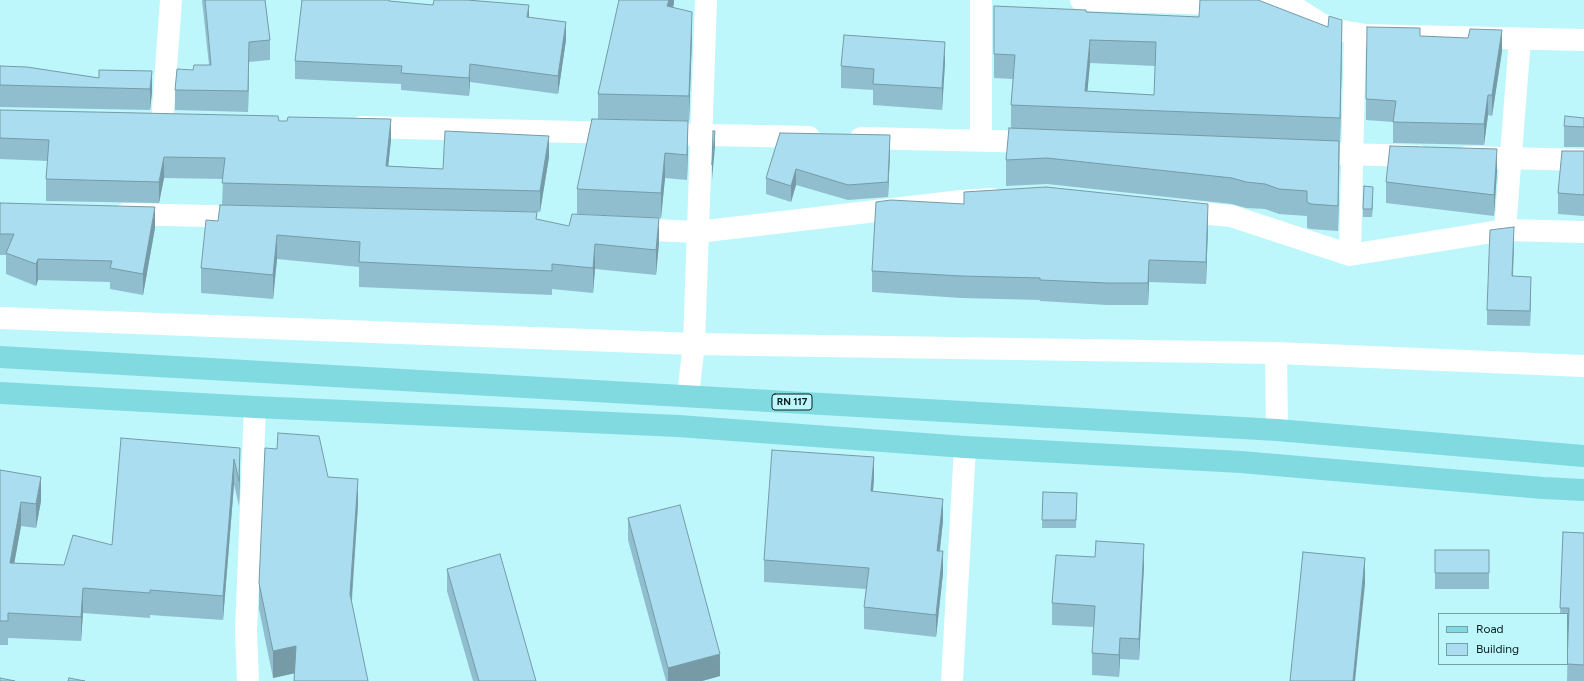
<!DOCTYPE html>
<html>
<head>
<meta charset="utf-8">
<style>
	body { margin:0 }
	#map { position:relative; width:1584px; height:681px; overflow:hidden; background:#bdf7fb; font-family:Figtree,sans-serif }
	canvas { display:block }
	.legend { position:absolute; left:1438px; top:613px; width:130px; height:52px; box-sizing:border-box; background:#bdf7fb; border:1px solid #74a1a3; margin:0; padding:5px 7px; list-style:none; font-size:12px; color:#071f20 }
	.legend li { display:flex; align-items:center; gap:8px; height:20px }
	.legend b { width:20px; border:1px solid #74a1a3 }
</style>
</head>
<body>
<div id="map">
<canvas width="1584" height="681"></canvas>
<ul class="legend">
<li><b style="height:5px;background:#81dadf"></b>Road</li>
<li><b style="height:11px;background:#a9ddef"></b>Building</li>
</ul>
</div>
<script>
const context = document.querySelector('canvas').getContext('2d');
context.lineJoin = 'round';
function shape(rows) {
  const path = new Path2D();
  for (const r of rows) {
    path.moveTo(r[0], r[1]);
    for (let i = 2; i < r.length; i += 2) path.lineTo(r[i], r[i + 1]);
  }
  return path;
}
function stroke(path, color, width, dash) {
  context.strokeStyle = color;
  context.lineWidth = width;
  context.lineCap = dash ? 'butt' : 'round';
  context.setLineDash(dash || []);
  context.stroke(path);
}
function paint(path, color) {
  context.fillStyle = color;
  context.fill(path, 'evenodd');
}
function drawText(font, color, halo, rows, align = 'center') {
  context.font = font + ' Figtree,sans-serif';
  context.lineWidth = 4;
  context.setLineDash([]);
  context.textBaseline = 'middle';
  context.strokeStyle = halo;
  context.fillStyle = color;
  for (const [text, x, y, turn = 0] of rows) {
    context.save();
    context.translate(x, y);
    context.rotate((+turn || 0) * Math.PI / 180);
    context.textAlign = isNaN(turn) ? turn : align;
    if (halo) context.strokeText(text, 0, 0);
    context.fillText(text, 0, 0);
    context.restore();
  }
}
stroke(shape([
	[981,0,981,140],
	[1081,0,1293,6,1321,24,1342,31,1365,35,1584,40],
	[162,123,171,0],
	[361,127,619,133],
	[659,134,809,137],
	[861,138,1037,142],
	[1309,153,1418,156],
	[1467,157,1584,160],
	[1178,211,1231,216,1350,255,1505,230,1584,232],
	[125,214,249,217],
	[629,229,698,232,961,201,993,199],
	[1505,230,1520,39],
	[1350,255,1355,33],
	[0,318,694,344,1276,353,1584,366],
	[1276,353,1277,430],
	[688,395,694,344,706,0],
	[248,681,246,631,255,407],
	[952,681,965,447]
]), '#fff', 22);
stroke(shape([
	[0,357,1277,430,1584,456],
	[0,393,255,407,678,426,965,447,1241,462,1543,488,1584,490]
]), '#81dadf', 22);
paint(shape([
	[202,0,265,0,270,40,270,60,249,62,248,112,175,110,175,90,209,65],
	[389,0,389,1,529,17,566,40,558,94,470,82,469,96,401,90,401,84,295,79,295,61],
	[674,0,673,8,692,37,689,121,598,119,598,94],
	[994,6,1086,12,1342,44,1338,231,1311,229,1307,228,1307,216,1279,214,1265,209,1246,208,1232,204,1047,184,1006,186,1006,160,1011,128,1011,105,1013,79,994,78],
	[1090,63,1155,66,1154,95,1087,91],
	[1420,36,1502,51,1492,116,1488,115,1484,145,1393,143,1393,122,1366,120,1366,99],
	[945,63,942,110,873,105,873,90,841,88,841,66],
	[0,66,99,78,152,71,152,92,150,110,0,107],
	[0,110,279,121,391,140,388,166,443,169,549,157,540,212,222,205,223,179,164,178,159,203,46,201,46,179,48,161,0,159],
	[1584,118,1584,147,1564,147,1564,126],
	[592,119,688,146,687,180,665,178,661,218,577,214,577,189],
	[780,133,890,151,888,197,848,200,796,185,791,202,766,194,766,178],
	[1584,151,1584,216,1558,214,1558,193],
	[1497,171,1494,216,1386,203,1386,182],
	[1373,195,1372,217,1363,217,1363,209],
	[0,203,155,228,143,295,110,289,110,282,38,280,36,286,6,274,6,255,0,255],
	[537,220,659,243,656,275,595,269,593,293,552,289,552,295,359,287,359,267,277,259,273,299,201,293,201,268,218,221],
	[1208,226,1206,284,1149,282,1148,305,1107,305,1040,301,1040,300,961,298,872,292,872,271],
	[1514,243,1513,276,1531,292,1530,326,1487,325,1487,310],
	[240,448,240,472,239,506,234,484,223,620,150,615,150,618,83,613,81,641,8,638,8,645,0,645,0,470,41,501,36,528,21,526,14,563,64,565,112,545],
	[328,477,358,505,352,601,294,673,273,678,259,609,259,583],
	[874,479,873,491,943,521,940,551,943,573,936,637,864,629,864,607,866,589,764,582,764,560],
	[1043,492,1077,493,1076,528,1042,528],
	[628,518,720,676,702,681,666,681,628,540],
	[1563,532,1584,533,1584,681,1567,681,1568,629,1567,629,1567,614,1560,614],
	[1435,550,1489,550,1489,589,1435,589],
	[1144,566,1139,660,1120,659,1119,677,1092,675,1092,653,1094,627,1052,625,1052,603],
	[447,569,536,681,473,681,447,591]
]), '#91bece');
paint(shape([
	[669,0,674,0,674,3,667,32,667,6],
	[529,5,529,23,527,17],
	[692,12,692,37,689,121,689,96],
	[1342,20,1342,44,1340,142,1340,118],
	[566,22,566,40,558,94,558,76],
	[1502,30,1502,51,1492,116,1492,95],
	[1090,40,1090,63,1086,108,1085,91],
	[249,42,249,62,248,112,248,91],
	[945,42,945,63,942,110,942,88],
	[470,64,470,82,469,96,469,78],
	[152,71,152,92,150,110,150,89],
	[1488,95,1488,115,1484,145,1484,124],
	[391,119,391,140,386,187,386,166],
	[688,121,688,146,687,180,687,155],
	[715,131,715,147,712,180,712,165],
	[890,135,890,151,888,197,888,182],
	[549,136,549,157,540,212,540,191],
	[1339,141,1339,167,1338,231,1338,206],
	[1497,149,1497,171,1494,216,1494,195],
	[665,153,665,178,661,218,661,193],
	[164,157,164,178,159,203,159,182],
	[796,169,796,185,791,202,791,186],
	[1373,187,1373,195,1372,217,1372,209],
	[1208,204,1208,226,1206,284,1206,262],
	[155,207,155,228,143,295,143,274],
	[659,218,659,243,656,275,656,250],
	[1514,227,1514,243,1512,292,1512,276],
	[277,235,277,259,273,299,273,275],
	[595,244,595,269,593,293,593,268],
	[38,259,38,280,36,286,36,264],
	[1149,260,1149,282,1148,305,1148,283],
	[1531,277,1531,292,1530,326,1530,311],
	[240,448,240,472,239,506,239,481],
	[874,457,874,479,871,513,871,491],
	[234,459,234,484,223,620,223,596],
	[41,477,41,501,36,528,36,504],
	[358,479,358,505,350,621,350,594],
	[943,499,943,521,937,572,937,551],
	[21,502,21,526,10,587,10,563],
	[1144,544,1144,566,1139,660,1139,639],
	[943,551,943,573,936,637,936,615],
	[1365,558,1365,584,1355,681,1353,681],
	[83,588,83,613,81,641,81,617],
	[1120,638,1120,659,1119,677,1119,655],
	[296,646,296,673,273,678,273,651],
	[720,654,720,676,702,681,668,681,668,668]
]), '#769ba7');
const building = shape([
	[205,0,265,0,270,40,249,42,248,91,175,90,177,69,193,70,194,65,211,65,205,0],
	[302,0,389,0,389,1,433,5,434,0,467,0,529,5,527,17,566,22,558,76,470,64,469,78,401,73,402,66,295,61,302,0],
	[619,0,669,0,667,6,692,12,689,96,598,94,619,0],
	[1200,0,1258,0,1328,27,1329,16,1342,20,1340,118,1011,105,1015,55,994,54,994,6,1086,10,1086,12,1199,17,1200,0],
	[1090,40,1156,42,1154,95,1085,91,1090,40],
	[1367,27,1420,28,1420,36,1468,38,1470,29,1502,30,1492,95,1488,95,1484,124,1393,122,1396,101,1366,99,1367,27],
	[844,35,945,42,942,88,873,84,874,69,841,66,844,35],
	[0,66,27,67,99,78,99,70,152,71,150,89,0,85,0,66],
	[0,110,278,116,279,121,287,121,288,117,391,119,386,166,443,169,445,131,549,136,540,191,222,183,225,158,164,157,159,182,46,179,49,140,0,138,0,110],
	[1565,116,1584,118,1584,127,1564,126,1565,116],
	[592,119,688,121,687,155,665,153,661,193,577,189,592,119],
	[1009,128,1339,141,1338,206,1311,204,1307,202,1307,191,1279,189,1265,184,1246,182,1232,178,1047,158,1006,160,1009,128],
	[713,131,715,131,712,165,713,131],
	[780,133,890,135,888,182,848,185,796,169,791,186,766,178,780,133],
	[1390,146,1497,149,1494,195,1386,182,1390,146],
	[1562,151,1584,151,1584,195,1558,193,1562,151],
	[1364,186,1373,187,1372,209,1363,209,1364,186],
	[1046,187,1208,204,1206,262,1149,260,1148,283,1107,283,1040,280,1040,278,961,276,872,271,876,202,891,200,964,204,964,192,1046,187],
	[0,203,155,207,143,274,110,268,112,261,38,259,36,264,6,253,14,234,0,234,0,203],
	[220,205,537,212,536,219,569,226,572,214,659,218,656,250,595,244,593,268,552,264,552,271,359,262,360,242,277,235,273,275,201,268,206,220,218,221,220,205],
	[1514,227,1512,276,1531,277,1530,311,1487,310,1490,230,1514,227],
	[278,433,319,436,328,477,358,479,350,594,368,681,294,681,296,646,273,651,259,583,265,448,277,449,278,433],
	[121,438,240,448,239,481,234,459,223,596,150,590,150,593,83,588,81,617,8,613,8,621,0,621,0,470,41,477,36,504,21,502,10,563,64,565,73,535,112,545,121,438],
	[772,450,874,457,871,491,943,499,937,551,943,551,936,615,864,607,869,568,764,560,772,450],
	[1043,492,1077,493,1076,520,1042,520,1043,492],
	[680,505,720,654,668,668,628,518,680,505],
	[1563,532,1584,533,1584,665,1567,664,1569,608,1560,608,1563,532],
	[1096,541,1144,544,1139,639,1120,638,1119,655,1092,653,1095,606,1052,603,1056,555,1095,557,1096,541],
	[1435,550,1489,550,1489,573,1435,573,1435,550],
	[1303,552,1365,558,1353,681,1290,681,1303,552],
	[500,554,536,681,479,681,447,569,500,554],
	[0,678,15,681,0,681,0,678],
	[69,678,85,681,68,681,69,678]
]);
paint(building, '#a9ddef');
stroke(building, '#769ba7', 1);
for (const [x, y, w] of [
	[792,402,40]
]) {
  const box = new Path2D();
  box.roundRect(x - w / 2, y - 8, w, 16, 3);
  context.fillStyle = '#bdf7fb';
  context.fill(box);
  stroke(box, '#071f20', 1);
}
drawText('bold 10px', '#071f20', null, [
	["RN 117",792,402]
]);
</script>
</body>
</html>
